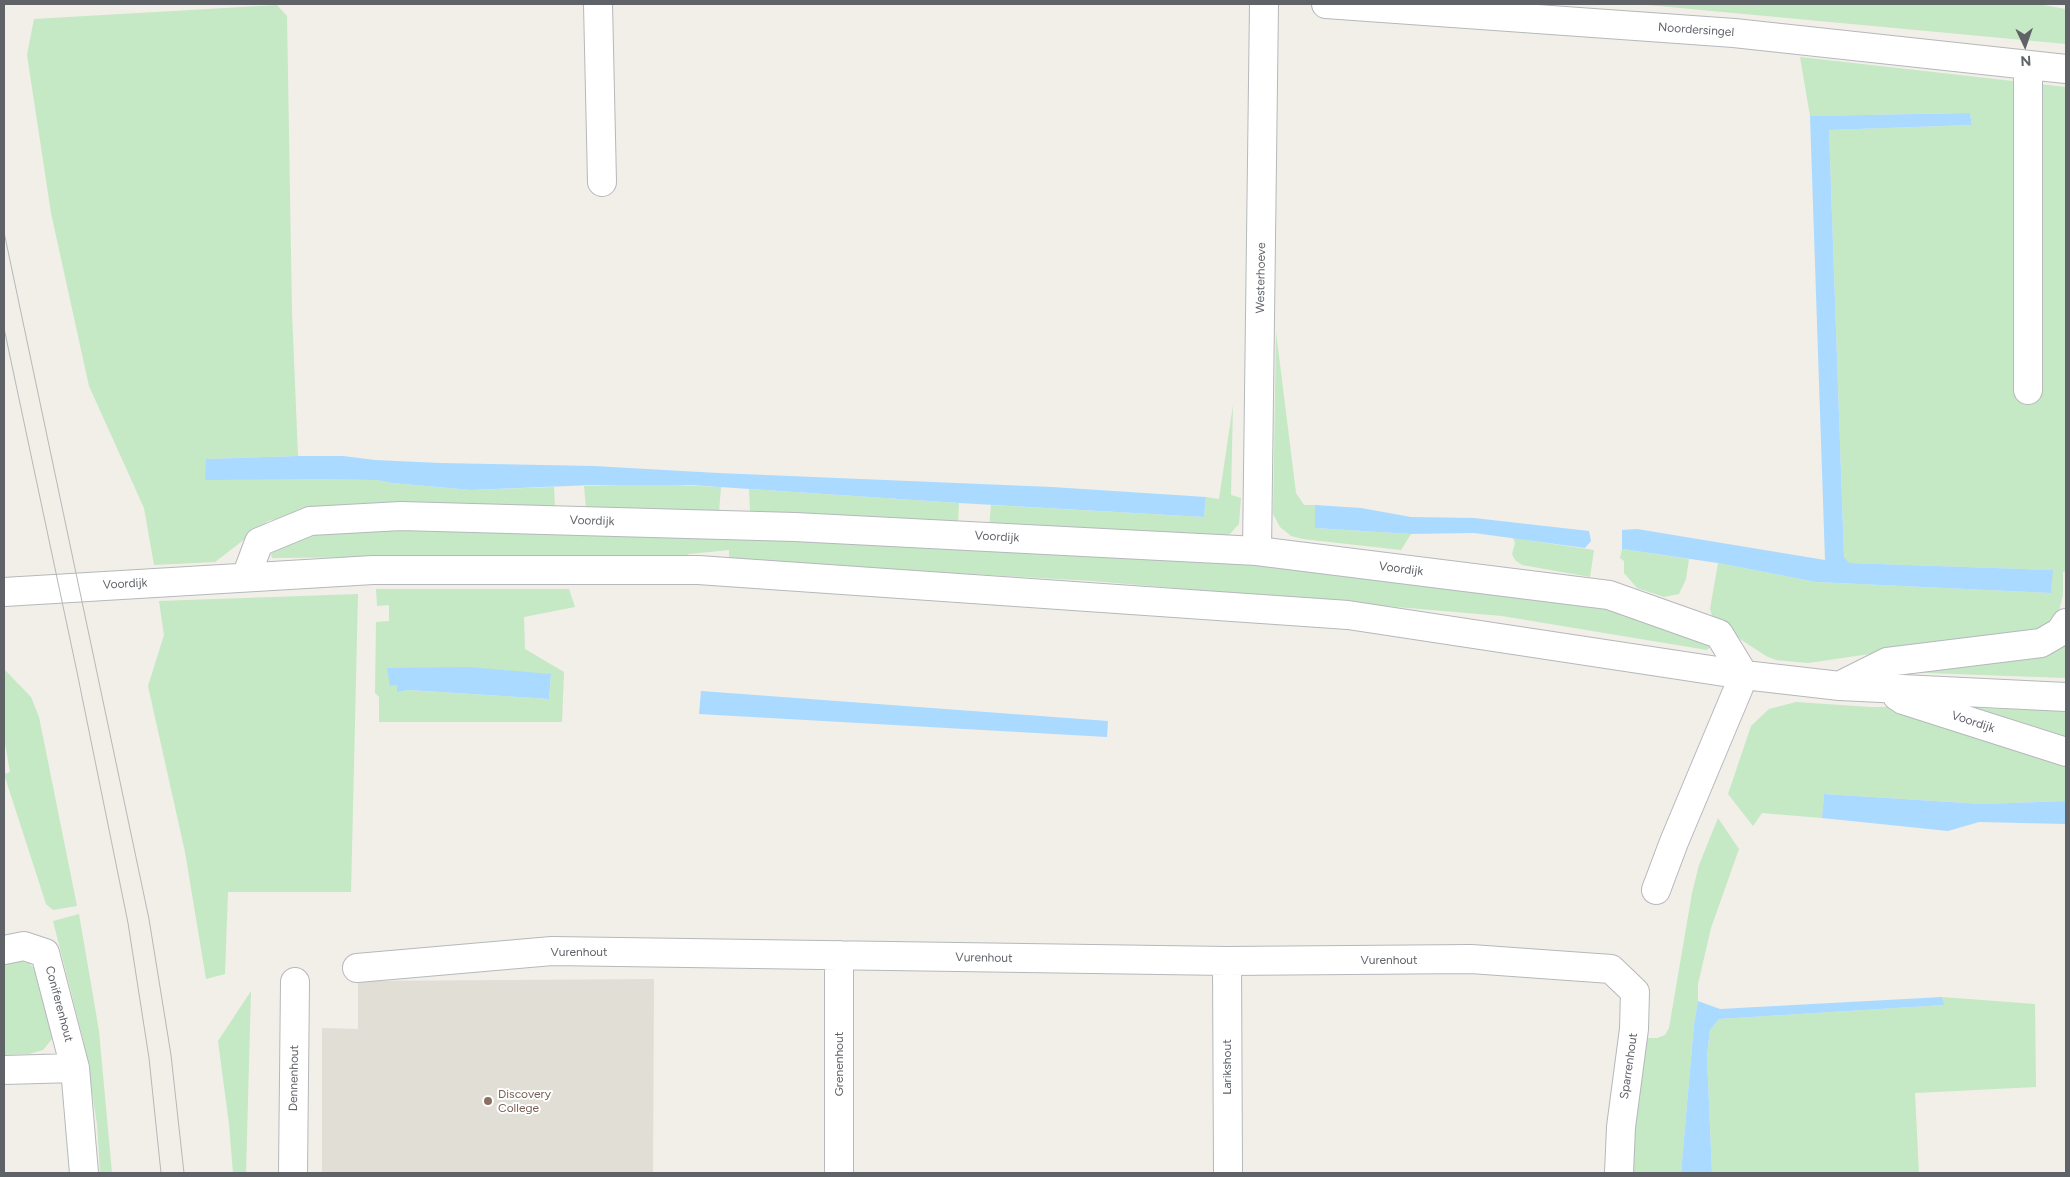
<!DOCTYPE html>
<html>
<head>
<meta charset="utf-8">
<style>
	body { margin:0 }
	#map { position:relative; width:2070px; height:1177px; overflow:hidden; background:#f1efe8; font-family:Figtree,sans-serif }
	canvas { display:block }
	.frame { position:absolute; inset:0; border:5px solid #5f6368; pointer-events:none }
	.north { position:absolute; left:2000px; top:20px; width:50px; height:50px; -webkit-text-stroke:4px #fff; paint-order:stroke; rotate:177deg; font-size:14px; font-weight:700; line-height:20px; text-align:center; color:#5f6368 }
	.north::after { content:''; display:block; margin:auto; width:18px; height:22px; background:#5f6368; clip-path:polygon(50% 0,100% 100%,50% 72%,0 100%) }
</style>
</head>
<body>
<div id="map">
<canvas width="2070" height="1177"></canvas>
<div class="frame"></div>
<div class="north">N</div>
</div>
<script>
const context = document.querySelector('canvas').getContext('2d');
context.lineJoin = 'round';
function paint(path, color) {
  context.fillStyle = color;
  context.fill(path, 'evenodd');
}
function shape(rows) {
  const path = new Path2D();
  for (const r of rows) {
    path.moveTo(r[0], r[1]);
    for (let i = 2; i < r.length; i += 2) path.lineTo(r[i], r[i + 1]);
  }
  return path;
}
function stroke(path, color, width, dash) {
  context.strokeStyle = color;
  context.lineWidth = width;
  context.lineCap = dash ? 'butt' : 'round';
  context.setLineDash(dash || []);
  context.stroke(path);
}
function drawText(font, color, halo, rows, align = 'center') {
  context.font = font + ' Figtree,sans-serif';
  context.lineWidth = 4;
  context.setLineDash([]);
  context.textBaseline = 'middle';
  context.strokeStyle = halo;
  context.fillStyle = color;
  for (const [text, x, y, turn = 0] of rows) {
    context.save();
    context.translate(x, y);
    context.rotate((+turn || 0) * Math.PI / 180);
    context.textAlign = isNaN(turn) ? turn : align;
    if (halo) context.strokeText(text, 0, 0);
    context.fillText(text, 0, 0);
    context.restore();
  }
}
paint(shape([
	[654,979,653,1173,322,1173,322,1028,358,1029,358,981]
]), '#e1ded6');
paint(shape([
	[1637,4,2037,4,2066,9,2066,44],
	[277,5,287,16,292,312,298,456,206,459,296,479,377,480,392,483,471,490,554,487,555,508,301,513,268,521,215,562,154,565,144,508,89,386,51,213,27,55,34,19],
	[1800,57,2066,87,2066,571,2063,572,2063,595,2058,615,2042,629,1808,663,1776,660,1766,656,1714,622,1710,609,1718,563,1816,582,2051,593,2052,570,1848,563,1844,557,1829,130,1972,125,1970,113,1810,116],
	[1276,332,1296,493,1304,505,1315,505,1315,528,1411,534,1401,550,1303,539,1291,536,1280,527,1273,514],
	[1233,405,1231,495,1241,498,1239,524,1228,536,989,528,991,505,1204,517,1206,497,1219,499],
	[651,484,721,487,719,512,586,509,584,486],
	[749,489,959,503,958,525,750,512],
	[367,527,626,530,1239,560,1569,602,1616,611,1708,644,1710,647,1707,650,1502,616,1092,581,729,560,729,550,689,554,681,559,485,556,272,558,271,554,289,540,305,533],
	[1513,538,1594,550,1590,577,1522,565,1515,560,1512,554,1515,543],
	[1622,549,1689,559,1686,579,1679,594,1664,597,1637,588,1624,573,1624,561,1620,558],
	[376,589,569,589,575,607,524,617,525,649,564,672,562,722,379,722,379,697,375,693,376,622,389,621,389,605,377,606],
	[551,675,549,699,409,690,397,692,397,685],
	[358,594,351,892,228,892,225,974,206,979,185,852,148,686,164,635,159,601],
	[2066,640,2066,678,1898,672],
	[4,669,31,697,39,717,77,906,53,910,46,904,4,774,10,772,4,738],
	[1796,702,1871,707,1895,707,2066,761,2066,801,1982,804,1824,794,1822,818,1762,813,1753,826,1728,794,1751,726,1769,709],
	[1947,707,2066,711,2066,742],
	[1718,818,1739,849,1711,928,1698,984,1698,1001,1694,1024,1681,1173,1630,1173,1643,1038,1657,1038,1665,1035,1669,1028,1692,893,1699,865],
	[79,914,99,1031,112,1173,100,1173,97,1124,84,1043,53,921],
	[15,961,29,963,39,973,54,1026,52,1039,43,1050,29,1054,4,1055,4,963],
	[251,991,246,1173,233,1173,229,1124,218,1041],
	[1942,997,2035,1004,2036,1087,1915,1093,1919,1173,1712,1173,1707,1056,1710,1030,1719,1019,1943,1005]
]), '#c5e8c5');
paint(shape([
	[1970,113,1972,125,1829,130,1844,557,1849,563,2053,570,2051,593,1816,582,1718,563,1622,549,1622,530,1637,529,1825,560,1810,116],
	[298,456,343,456,375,460,440,463,594,466,718,473,1052,487,1206,497,1204,517,959,503,690,485,592,485,471,490,392,483,377,480,296,479,205,480,206,459],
	[1315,505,1361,508,1411,517,1474,518,1589,531,1591,541,1585,548,1474,533,1411,534,1315,528],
	[468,667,551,674,549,699,409,690,397,692,397,685,390,686,387,668],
	[701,691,1108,721,1107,737,699,714],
	[1824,794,1982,804,2066,801,2066,824,1979,822,1948,831,1822,818],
	[1942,997,1944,1005,1719,1019,1710,1030,1707,1056,1712,1173,1681,1173,1694,1024,1698,1001,1720,1009]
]), '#aadaff');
const minor = shape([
	[598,4,602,182],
	[1326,4,1734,33,2066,69],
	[2028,65,2028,390],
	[1257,551,1264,4],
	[246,577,259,542,310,521,401,516,795,527,1257,551,1609,595,1719,634,1744,675,1674,842,1656,890],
	[4,592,373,570,698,570,1348,615,1744,675,1840,686,2066,697],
	[1841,685,1887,662,2041,643,2060,632,2066,623],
	[1897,696,1903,700,2066,752],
	[4,950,24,946,45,953,75,1068,84,1173],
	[1227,961,1228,1173],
	[357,968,552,951,1227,961,1471,959,1611,969,1635,992,1634,1029,1621,1127,1619,1173],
	[4,1070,75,1068],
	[293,1173,295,982],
	[839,1173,839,955]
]);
stroke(minor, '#b5b8bc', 30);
stroke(minor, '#fff', 28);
stroke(shape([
	[4,232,149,919,171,1055,184,1173],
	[4,328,77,672,128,923,149,1058,161,1173]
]), '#b6b7b8', 1);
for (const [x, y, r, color] of [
	[488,1101,5,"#8d6e63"]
]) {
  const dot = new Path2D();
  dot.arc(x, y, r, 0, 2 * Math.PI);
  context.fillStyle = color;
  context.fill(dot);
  stroke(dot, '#fff', 2);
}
drawText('12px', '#5f6368', '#fff', [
	["Noordersingel",1696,30,4],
	["Westerhoeve",1261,278,-89],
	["Voordijk",592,521,2],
	["Voordijk",997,537,3],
	["Voordijk",1401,569,7],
	["Voordijk",125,584,-3],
	["Voordijk",1973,722,18],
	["Vurenhout",579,952],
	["Vurenhout",984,958,1],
	["Vurenhout",1389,960],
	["Coniferenhout",59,1004,75],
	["Grenenhout",839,1064,-90],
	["Sparrenhout",1629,1066,-82],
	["Larikshout",1227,1067,-90],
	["Dennenhout",294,1078,-89]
]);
drawText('12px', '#785e54', '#fff', [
	["Discovery",498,1094],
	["College",498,1108]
], 'left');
</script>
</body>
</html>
